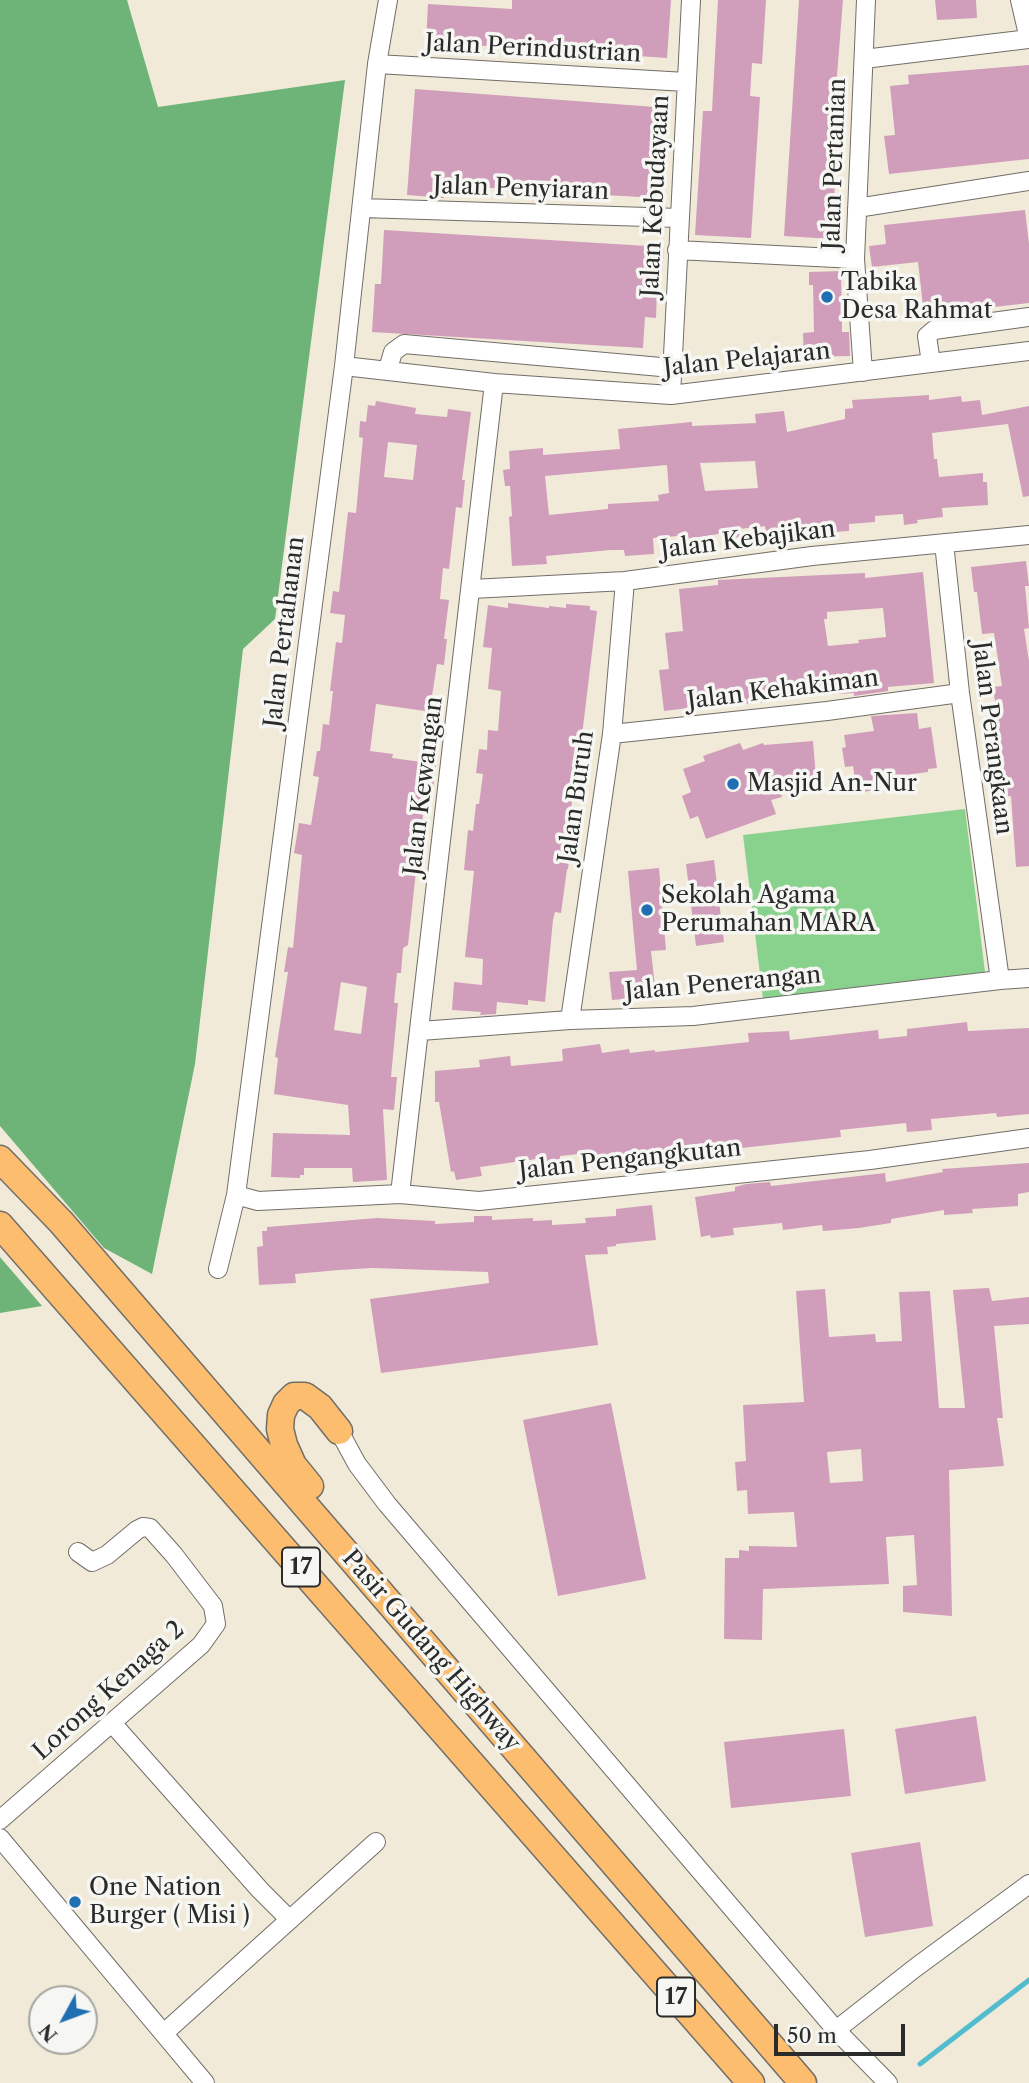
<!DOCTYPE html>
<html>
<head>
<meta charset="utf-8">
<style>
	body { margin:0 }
	#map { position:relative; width:1029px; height:2083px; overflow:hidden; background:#f2ead8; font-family:"Libre Caslon Text",serif }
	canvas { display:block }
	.north { position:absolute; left:28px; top:1985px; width:70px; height:70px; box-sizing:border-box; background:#f6f6f2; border:2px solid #a5a5a2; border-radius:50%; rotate:229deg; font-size:19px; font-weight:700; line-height:28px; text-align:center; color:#2b2b2b }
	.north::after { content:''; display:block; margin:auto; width:24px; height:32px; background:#1f6fb2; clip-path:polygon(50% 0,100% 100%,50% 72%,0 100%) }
	.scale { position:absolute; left:774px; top:2024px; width:131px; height:32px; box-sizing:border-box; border:4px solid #2b2b2b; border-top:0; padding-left:9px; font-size:21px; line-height:24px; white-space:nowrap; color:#2b2b2b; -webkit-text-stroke:5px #f6f6f2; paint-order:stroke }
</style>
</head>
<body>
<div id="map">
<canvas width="1029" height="2083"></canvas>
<div class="north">N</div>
<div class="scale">50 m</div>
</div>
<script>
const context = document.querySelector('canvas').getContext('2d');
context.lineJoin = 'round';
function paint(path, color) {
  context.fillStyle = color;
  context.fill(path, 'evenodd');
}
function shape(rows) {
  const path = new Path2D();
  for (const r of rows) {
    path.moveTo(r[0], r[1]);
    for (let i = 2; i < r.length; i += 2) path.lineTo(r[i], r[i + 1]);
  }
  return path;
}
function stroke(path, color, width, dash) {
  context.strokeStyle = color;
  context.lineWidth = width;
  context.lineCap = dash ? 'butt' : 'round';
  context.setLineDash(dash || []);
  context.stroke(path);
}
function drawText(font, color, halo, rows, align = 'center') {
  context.font = font + ' "Libre Caslon Text",serif';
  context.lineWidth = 7;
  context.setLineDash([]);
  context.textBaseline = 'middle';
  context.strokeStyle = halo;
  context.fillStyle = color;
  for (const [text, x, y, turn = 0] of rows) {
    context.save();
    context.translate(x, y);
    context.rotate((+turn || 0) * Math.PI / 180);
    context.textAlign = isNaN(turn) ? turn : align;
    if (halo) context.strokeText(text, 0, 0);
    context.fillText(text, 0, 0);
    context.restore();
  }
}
paint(shape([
	[965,809,985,972,763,999,743,835]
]), '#89d28e');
paint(shape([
	[0,0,127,0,158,107,345,80,275,619,243,649,195,1064,152,1274,104,1248,0,1126],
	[0,1257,42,1306,0,1313]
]), '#6eb479');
stroke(shape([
	[920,2064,1029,1980]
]), '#52bccf', 5);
paint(shape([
	[512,0,671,0,667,58,426,42,428,4,512,9],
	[718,0,766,0,762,64,752,63,750,96,760,97,751,238,695,235,703,111,712,111],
	[799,0,843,0,836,88,840,88,832,239,784,236],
	[935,0,976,0,977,18,937,20],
	[1029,65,1029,159,889,174,884,136,895,135,890,86,909,84,908,75],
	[415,89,655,107,652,161,657,161,655,198,445,185,444,198,407,195],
	[1025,210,1029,244,1029,303,924,315,918,262,872,267,869,246,886,244,884,225],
	[384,230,664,247,661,291,657,291,656,318,645,317,643,348,372,332,375,284,381,284],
	[841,271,842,332,849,332,850,356,804,357,803,333,814,332,813,285,809,285,809,272],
	[929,395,929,400,961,396,962,402,980,400,982,415,1029,406,1029,496,1023,497,1008,424,932,433,934,459,937,459,939,477,983,473,983,482,987,482,988,505,942,508,943,517,917,520,918,523,904,525,903,514,875,516,875,522,849,524,849,531,801,534,801,539,767,542,765,526,739,529,740,537,726,539,725,533,679,540,678,536,653,538,654,554,625,556,624,550,611,550,546,556,547,564,512,566,509,517,512,516,510,486,505,486,503,470,510,469,509,451,543,448,543,455,620,449,618,429,692,422,692,426,756,423,755,414,784,411,787,432,845,419,845,409,853,408,852,400],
	[755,461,758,488,705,491,700,463],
	[667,465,669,493,658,495,659,501,608,504,608,509,549,515,545,476],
	[376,401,416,408,415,414,447,417,448,409,471,412,462,480,465,480,462,508,456,507,449,569,443,568,440,599,449,600,444,639,447,639,444,665,437,664,432,696,427,696,425,711,376,704,370,751,393,754,392,758,436,764,432,797,424,796,421,846,425,847,421,872,416,871,408,945,403,948,401,973,397,973,394,1003,398,1003,391,1077,397,1077,394,1110,383,1109,387,1180,353,1182,352,1168,304,1168,304,1175,300,1175,300,1178,271,1177,273,1133,350,1135,348,1105,274,1094,278,1058,275,1057,288,972,284,972,288,947,293,948,302,855,294,853,299,823,311,825,319,777,313,776,317,751,320,751,323,724,329,725,333,691,330,691,336,642,342,643,345,615,330,613,333,591,339,592,348,512,356,513,363,438,359,437,360,421,366,422,368,405,375,406],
	[388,442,417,445,413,480,384,477],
	[341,982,367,987,361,1034,334,1030],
	[1026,561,1029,586,1025,586,1029,628,1024,629,1029,661,1029,866,1016,867,1011,796,1001,797,999,769,1004,768,993,687,1002,686,994,633,982,634,977,592,974,592,971,567],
	[923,572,934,683,888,687,888,691,854,696,854,693,823,695,768,700,768,702,745,704,744,700,720,703,718,697,688,701,689,708,664,711,659,670,669,669,665,633,683,631,679,589,718,585,718,580,865,573,865,578],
	[883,608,886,637,858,640,859,643,828,646,824,619,827,619,827,612],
	[508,603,549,608,549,606,566,608,566,604,590,606,590,610,597,611,580,752,583,752,579,786,574,785,567,842,571,842,568,869,567,869,561,913,555,912,553,920,545,1002,528,1000,528,1005,497,1002,496,1014,480,1015,481,1012,452,1010,454,982,482,985,483,959,465,957,474,871,464,870,468,830,473,831,476,804,479,804,483,774,476,773,479,749,487,750,488,730,498,731,501,691,488,689,492,648,483,647,488,605,508,608],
	[917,713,919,729,931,727,937,768,928,769,928,772,874,779,875,790,857,793,853,766,845,767,842,748,846,747,844,735,874,731,871,716],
	[813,741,816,778,800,780,800,783,778,785,782,797,771,800,776,814,706,839,698,816,690,819,682,796,691,792,683,769,705,761,703,756,740,743,743,750,763,743,764,745],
	[714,860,724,942,696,946,686,864],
	[659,868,666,950,651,951,656,996,612,1000,609,972,637,970,628,871],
	[967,1022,968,1031,1029,1028,1029,1114,997,1117,996,1113,931,1119,932,1130,907,1132,906,1123,840,1130,841,1137,678,1155,678,1153,635,1157,635,1163,622,1164,621,1155,589,1158,588,1153,560,1156,560,1160,537,1162,536,1159,480,1167,482,1176,456,1180,454,1171,451,1172,439,1102,435,1102,435,1071,480,1067,479,1060,510,1056,511,1066,563,1061,562,1049,600,1044,602,1053,629,1049,630,1053,655,1050,655,1052,749,1042,748,1033,789,1031,790,1040,878,1030,879,1039,907,1036,907,1029],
	[1029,1163,1029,1192,1018,1194,1018,1206,972,1209,973,1213,944,1215,944,1210,891,1219,891,1223,859,1228,823,1231,822,1225,783,1230,782,1223,733,1228,734,1235,711,1238,710,1235,701,1237,695,1197,735,1191,735,1187,746,1184,770,1182,771,1186,885,1173,886,1182,943,1172,942,1169],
	[652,1205,656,1240,616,1244,616,1246,607,1247,608,1254,585,1255,598,1345,381,1373,370,1299,489,1283,488,1272,372,1268,339,1270,295,1274,296,1283,259,1285,257,1247,263,1246,262,1231,267,1231,267,1227,377,1218,435,1221,435,1224,474,1222,474,1216,492,1216,492,1220,533,1218,533,1221,552,1220,552,1225,586,1223,585,1218,616,1216,616,1209],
	[989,1288,992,1301,1029,1297,1029,1324,994,1326,1003,1418,997,1418,1004,1466,949,1470,952,1616,903,1612,903,1586,917,1585,914,1535,886,1537,889,1584,763,1589,762,1640,724,1639,725,1558,739,1558,739,1550,749,1551,749,1546,797,1547,794,1512,748,1514,747,1490,737,1491,735,1462,746,1461,743,1405,804,1402,796,1291,825,1289,829,1337,875,1334,876,1342,902,1341,899,1292,930,1291,939,1408,965,1408,953,1290],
	[861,1449,863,1481,830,1483,827,1452],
	[611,1403,646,1579,558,1596,523,1420],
	[976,1716,986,1781,905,1794,895,1729],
	[844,1729,851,1796,731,1808,724,1742],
	[920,1842,933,1926,865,1937,851,1853]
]), '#d09ebb');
const minor = shape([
	[1020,0,1029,39],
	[864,59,1029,39],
	[377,64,686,82],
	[362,208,679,218],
	[857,208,1029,181],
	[677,250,855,259],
	[931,363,927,336,934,330,1029,317],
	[344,366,494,383,671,395,1029,351],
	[388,369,393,352,404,344,672,368],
	[863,372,855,259,866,0],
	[671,395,691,0],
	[944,543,960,693,1000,980],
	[472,589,625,581,812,556,1029,535],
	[612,734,827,711,960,693],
	[570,1020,612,734,625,581],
	[420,1031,570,1020,693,1016,1000,980,1029,978],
	[400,1194,494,383],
	[236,1195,258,1201,400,1194,479,1201,870,1160,1029,1138],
	[218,1269,236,1195,344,366,377,64,388,0],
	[339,1431,357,1464,387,1504,836,2030,888,2083],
	[112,1723,260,1890,290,1920],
	[0,1820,201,1645,216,1624,213,1606,174,1555,150,1528,143,1527,137,1530,107,1555,92,1562,78,1552],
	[0,1838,205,2083],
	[836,2030,915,1968,1029,1884],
	[164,2033,376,1842]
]);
const highway = shape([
	[0,1159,61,1222,803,2083],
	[0,1225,751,2083],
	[310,1486,293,1465,284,1445,280,1429,281,1415,286,1404,294,1396,305,1396,320,1407,339,1431]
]);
stroke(minor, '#716e68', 20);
stroke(highway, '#716e68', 29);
stroke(minor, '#fff', 18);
stroke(highway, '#fcbd6f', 26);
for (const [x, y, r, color] of [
	[827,297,7,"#1f6fb2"],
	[733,784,7,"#1f6fb2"],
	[647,910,7,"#1f6fb2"],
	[75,1902,7,"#1f6fb2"]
]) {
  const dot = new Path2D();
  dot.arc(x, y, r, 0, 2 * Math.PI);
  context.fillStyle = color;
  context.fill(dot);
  stroke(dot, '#f6f6f2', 2.5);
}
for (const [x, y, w] of [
	[301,1567,38],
	[676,1997,38]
]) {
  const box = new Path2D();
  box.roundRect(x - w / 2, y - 19.5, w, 39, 5);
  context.fillStyle = '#f6f6f2';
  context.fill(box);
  stroke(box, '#2b2b2b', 2);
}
drawText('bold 23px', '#2b2b2b', null, [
	["17",301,1567],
	["17",676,1997]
]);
drawText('24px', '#2b2b2b', '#f6f6f2', [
	["Jalan Perindustrian",533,49,3],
	["Jalan Pertanian",835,164,-88],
	["Jalan Penyiaran",521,189,2],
	["Jalan Kebudayaan",656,196,-87],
	["Jalan Pelajaran",747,360,-6],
	["Jalan Kebajikan",748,540,-7],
	["Jalan Pertahanan",285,632,-83],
	["Jalan Kehakiman",783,690,-7],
	["Jalan Perangkaan",992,738,83],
	["Jalan Kewangan",424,786,-83],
	["Jalan Buruh",577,797,-82],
	["Jalan Penerangan",723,984,-5],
	["Jalan Pengangkutan",630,1160,-6],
	["Pasir Gudang Highway",431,1651,49],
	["Lorong Kenaga 2",109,1691,-42]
]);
drawText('24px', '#2b2b2b', '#f6f6f2', [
	["Tabika",841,283],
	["Desa Rahmat",841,311],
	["Masjid An-Nur",747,784],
	["Sekolah Agama",661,896],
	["Perumahan MARA",661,924],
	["One Nation",89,1888],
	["Burger ( Misi )",89,1916]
], 'left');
</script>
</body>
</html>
